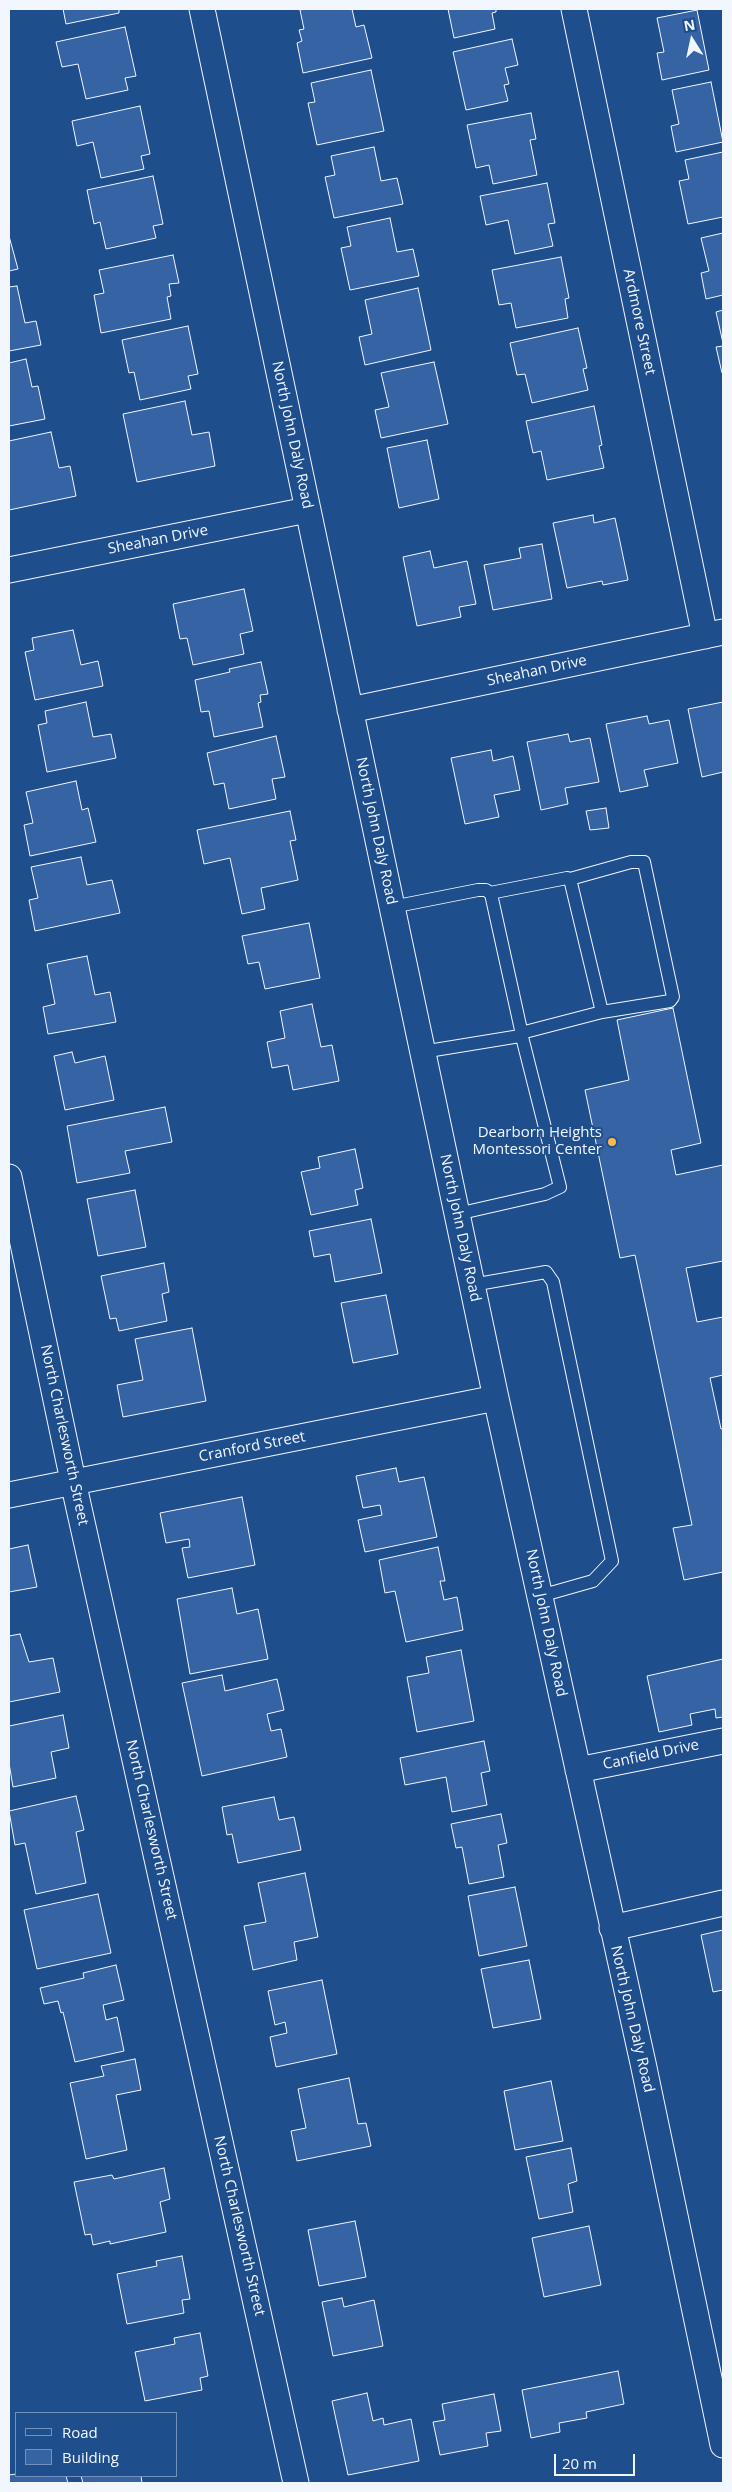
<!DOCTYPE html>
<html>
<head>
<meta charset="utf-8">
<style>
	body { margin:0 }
	#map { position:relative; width:732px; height:2492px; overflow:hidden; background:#1f4e8c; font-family:"Open Sans",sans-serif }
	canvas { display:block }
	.frame { position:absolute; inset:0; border:10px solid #f2f6ff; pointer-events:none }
	.legend { position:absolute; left:15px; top:2412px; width:162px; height:65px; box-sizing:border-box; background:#1f4e8c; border:1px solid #7391ba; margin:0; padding:6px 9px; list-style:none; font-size:15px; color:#f2f6ff }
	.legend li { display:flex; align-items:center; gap:10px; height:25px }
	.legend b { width:25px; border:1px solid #7391ba }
	.north { position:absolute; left:667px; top:15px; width:50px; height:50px; -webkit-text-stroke:4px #1f4e8c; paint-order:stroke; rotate:350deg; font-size:14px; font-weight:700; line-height:20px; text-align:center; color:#f2f6ff }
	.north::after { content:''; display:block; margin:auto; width:18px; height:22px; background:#f2f6ff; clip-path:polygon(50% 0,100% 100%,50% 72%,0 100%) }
	.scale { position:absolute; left:554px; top:2454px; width:81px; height:22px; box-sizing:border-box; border:2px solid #f2f6ff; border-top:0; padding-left:6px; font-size:15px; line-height:18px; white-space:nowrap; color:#f2f6ff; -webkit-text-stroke:4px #1f4e8c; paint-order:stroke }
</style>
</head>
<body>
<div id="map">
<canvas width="732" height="2492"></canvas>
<div class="frame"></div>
<ul class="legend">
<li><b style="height:6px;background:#1f4e8c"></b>Road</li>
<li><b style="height:14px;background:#3563a3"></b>Building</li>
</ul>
<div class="north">N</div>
<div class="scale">20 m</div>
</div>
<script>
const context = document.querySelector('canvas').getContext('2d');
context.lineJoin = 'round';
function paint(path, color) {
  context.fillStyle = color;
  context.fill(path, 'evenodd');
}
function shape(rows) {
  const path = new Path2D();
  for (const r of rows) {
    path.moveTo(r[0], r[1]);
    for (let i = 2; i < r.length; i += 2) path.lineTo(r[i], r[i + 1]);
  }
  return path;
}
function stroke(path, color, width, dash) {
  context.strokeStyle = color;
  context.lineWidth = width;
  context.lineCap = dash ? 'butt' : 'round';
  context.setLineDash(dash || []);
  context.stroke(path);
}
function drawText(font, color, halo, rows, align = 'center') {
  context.font = font + ' "Open Sans",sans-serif';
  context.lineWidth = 4;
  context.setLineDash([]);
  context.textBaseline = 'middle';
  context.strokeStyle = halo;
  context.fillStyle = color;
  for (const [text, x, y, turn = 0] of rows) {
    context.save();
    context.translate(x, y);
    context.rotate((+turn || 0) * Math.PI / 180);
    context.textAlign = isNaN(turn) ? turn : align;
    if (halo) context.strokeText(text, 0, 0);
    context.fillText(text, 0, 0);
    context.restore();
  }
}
const building = shape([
	[63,9,119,9,119,13,66,24,63,9],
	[305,9,352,9,356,27,364,25,372,58,303,73,297,43,302,41,299,30,304,29,300,10,305,9],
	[448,9,496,9,496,12,492,13,495,29,454,38,448,9],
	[697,10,709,70,662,80,657,53,664,52,657,18,697,10],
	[125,27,136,76,125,78,128,90,86,99,78,64,62,67,56,42,125,27],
	[512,39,518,65,505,68,509,84,504,85,508,101,466,110,453,52,512,39],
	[371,70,384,131,317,145,308,103,315,102,311,83,371,70],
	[711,82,723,142,676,152,671,126,679,124,672,90,711,82],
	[140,106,150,154,141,156,144,169,101,178,93,142,77,146,72,121,140,106],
	[531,113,536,139,530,140,537,175,493,184,489,165,476,168,467,125,531,113],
	[374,147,381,181,397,178,403,204,334,218,325,177,335,175,331,156,374,147],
	[723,152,723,217,688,224,679,181,689,179,685,160,723,152],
	[153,176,163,224,153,226,156,238,106,249,100,222,94,224,87,190,153,176],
	[547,183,555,223,548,224,553,246,515,254,508,220,486,225,480,196,547,183],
	[390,218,397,252,413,249,419,276,350,290,341,248,351,246,347,227,390,218],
	[723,233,723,295,706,299,701,273,709,271,701,238,723,233],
	[9,236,18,269,9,271,9,236],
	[173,255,179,283,169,284,171,296,167,297,171,319,101,333,94,295,104,293,99,270,173,255],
	[561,257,569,298,565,299,568,318,516,328,511,303,499,305,492,270,561,257],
	[17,286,25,323,36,321,41,345,9,351,9,287,17,286],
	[418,288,431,350,365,365,359,337,372,334,365,300,418,288],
	[723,310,723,343,716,312,723,310],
	[188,326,198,374,188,376,191,389,140,400,134,372,129,373,122,340,188,326],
	[578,328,587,368,583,369,588,390,532,403,525,374,517,375,510,343,578,328],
	[723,346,723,373,722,373,716,347,723,346],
	[26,359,32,387,38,386,45,419,9,426,9,363,26,359],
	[434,362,448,424,381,438,375,410,389,407,381,373,434,362],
	[185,401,192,435,209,432,215,466,137,482,123,414,185,401],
	[594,406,602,445,599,446,604,468,547,480,541,451,533,453,526,421,594,406],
	[51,432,59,468,70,466,76,496,9,510,9,441,51,432],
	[427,440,439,499,399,508,387,448,427,440],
	[593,515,594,523,615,518,628,580,603,585,602,581,567,588,553,523,593,515],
	[542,544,552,599,493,610,484,565,521,558,519,548,542,544],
	[430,551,434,568,467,561,476,604,459,607,461,617,417,626,403,557,430,551],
	[244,589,253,631,240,634,244,654,193,665,187,638,180,639,173,604,244,589],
	[73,630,81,665,98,661,103,686,35,700,25,652,34,650,32,638,73,630],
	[261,662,268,694,260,695,261,702,258,703,263,727,214,737,209,711,201,712,195,680,230,672,229,669,261,662],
	[86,702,93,737,111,734,116,758,47,772,38,725,47,723,45,711,86,702],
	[723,702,723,772,702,777,688,709,723,702],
	[647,716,649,724,669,720,678,763,644,770,648,786,620,792,606,724,647,716],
	[568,734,570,742,590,738,599,782,565,788,568,804,541,810,527,742,568,734],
	[276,736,285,777,272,779,276,799,229,809,224,783,214,785,207,753,276,736],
	[491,750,493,761,513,756,520,790,494,795,499,817,465,824,451,758,491,750],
	[76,781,82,810,88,808,96,842,30,856,24,825,33,823,26,792,76,781],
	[606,808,609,828,590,830,586,811,606,808],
	[290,811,296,840,290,841,298,880,261,888,265,909,242,914,230,858,204,864,197,830,290,811],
	[81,857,87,885,112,880,120,913,35,931,29,900,38,898,31,867,81,857],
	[309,923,320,978,265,989,259,962,248,964,242,936,309,923],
	[87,956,95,995,110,992,116,1022,48,1034,43,1007,55,1004,47,964,87,956],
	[312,1004,321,1047,332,1045,339,1081,293,1090,288,1065,272,1068,267,1042,285,1038,280,1011,312,1004],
	[673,1008,701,1143,671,1150,676,1175,723,1165,723,1261,686,1268,697,1322,723,1317,723,1375,710,1378,721,1429,723,1428,723,1572,684,1580,673,1528,692,1525,635,1255,620,1258,585,1090,629,1080,617,1020,673,1008],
	[72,1052,75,1063,105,1056,114,1100,65,1110,54,1056,72,1052],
	[165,1107,172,1142,125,1151,130,1173,77,1183,67,1126,165,1107],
	[355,1149,363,1188,355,1190,358,1205,311,1215,301,1172,320,1168,318,1157,355,1149],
	[135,1190,146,1247,98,1256,87,1199,135,1190],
	[371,1219,382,1273,335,1282,330,1254,314,1257,309,1231,371,1219],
	[164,1263,169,1292,162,1294,167,1321,119,1331,116,1318,110,1319,101,1276,164,1263],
	[386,1295,398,1354,353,1363,341,1303,386,1295],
	[192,1328,206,1401,123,1417,117,1385,143,1380,135,1339,192,1328],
	[396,1468,399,1482,424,1477,437,1537,365,1552,358,1520,382,1515,380,1505,363,1508,356,1476,396,1468],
	[242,1497,255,1565,188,1578,182,1548,190,1547,189,1539,166,1543,160,1513,242,1497],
	[28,1545,37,1587,9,1592,9,1549,28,1545],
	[438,1547,445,1581,440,1581,444,1600,457,1597,463,1630,406,1642,395,1591,385,1593,379,1560,438,1547],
	[232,1588,237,1614,258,1609,268,1659,190,1674,177,1599,232,1588],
	[20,1634,29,1662,53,1658,60,1692,9,1702,9,1636,20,1634],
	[461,1650,474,1721,417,1732,407,1677,429,1673,426,1657,461,1650],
	[723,1659,723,1717,716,1718,715,1709,690,1714,692,1725,659,1732,647,1676,723,1659],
	[222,1675,225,1691,277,1679,284,1710,267,1714,271,1731,281,1729,287,1757,202,1776,182,1683,222,1675],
	[63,1715,69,1748,51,1752,56,1778,13,1787,9,1763,9,1726,63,1715],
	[484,1741,490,1771,481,1773,487,1805,452,1812,446,1777,405,1785,400,1758,484,1741],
	[76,1796,84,1830,76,1832,86,1883,36,1894,25,1843,15,1845,9,1811,76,1796],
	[274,1797,279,1820,294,1817,301,1850,238,1863,232,1834,227,1835,222,1807,274,1797],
	[501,1814,507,1843,498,1845,504,1877,469,1884,462,1847,456,1848,451,1824,501,1814],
	[305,1873,318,1937,294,1942,297,1960,253,1970,244,1926,266,1922,258,1883,305,1873],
	[515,1887,527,1946,479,1956,468,1896,515,1887],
	[98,1894,111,1953,37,1969,24,1910,98,1894],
	[723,1930,723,1990,713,1992,701,1935,723,1930],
	[529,1960,541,2019,493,2028,481,1969,529,1960],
	[116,1965,124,2000,103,2005,106,2020,117,2017,124,2051,75,2062,63,2012,61,2013,58,2001,44,2004,40,1988,84,1978,83,1973,116,1965],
	[322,1980,337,2054,276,2067,270,2037,287,2033,285,2022,275,2025,268,1991,322,1980],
	[135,2059,141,2090,116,2095,127,2150,86,2159,70,2083,104,2076,101,2066,135,2059],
	[349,2078,358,2124,366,2123,371,2146,297,2161,291,2131,306,2128,298,2089,349,2078],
	[551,2081,563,2141,515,2150,504,2091,551,2081],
	[571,2148,577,2181,568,2184,573,2212,539,2219,526,2157,571,2148],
	[164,2168,170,2199,160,2202,166,2232,110,2244,110,2241,93,2245,91,2234,85,2235,74,2182,112,2175,114,2179,164,2168],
	[355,2221,366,2277,319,2286,308,2230,355,2221],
	[589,2226,601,2285,544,2297,532,2238,589,2226],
	[182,2256,190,2299,182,2300,184,2313,127,2324,117,2274,157,2266,156,2261,182,2256],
	[342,2298,344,2307,374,2300,383,2346,333,2356,322,2302,342,2298],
	[200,2333,208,2376,200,2378,202,2390,145,2401,135,2352,175,2344,174,2338,200,2333],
	[618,2371,624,2404,586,2412,587,2418,559,2423,560,2432,531,2438,522,2390,618,2371],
	[367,2393,373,2421,383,2418,384,2425,411,2419,419,2461,348,2475,332,2401,367,2393],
	[494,2394,501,2431,486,2433,488,2446,440,2455,433,2422,445,2420,442,2404,494,2394],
	[16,2474,16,2476,66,2476,68,2483,9,2483,9,2475,16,2474],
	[81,2476,141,2476,142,2483,83,2483,81,2476]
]);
paint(building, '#3563a3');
stroke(building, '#f2f6ff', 1);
const lane = shape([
	[570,879,631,862,644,862,673,997,670,1001,602,1012],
	[392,907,478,890,486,890,491,894,521,1030,520,1036,422,1052],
	[457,1214,545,1194,560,1187,521,1033,602,1012,570,879,567,878,490,893],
	[472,1285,546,1272,553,1282,612,1561,593,1581,540,1596]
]);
const street = shape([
	[202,9,496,1398,643,2063,723,2445],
	[574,9,705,636],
	[9,570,307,510],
	[350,710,723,632],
	[9,1177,76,1495,296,2483],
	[9,1495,496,1398],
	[578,1770,723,1741],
	[612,1928,723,1903]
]);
stroke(lane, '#f2f6ff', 14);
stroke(street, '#f2f6ff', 27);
stroke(lane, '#1f4e8c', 12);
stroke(street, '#1f4e8c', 25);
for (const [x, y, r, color] of [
	[612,1142,5,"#ffb74d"]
]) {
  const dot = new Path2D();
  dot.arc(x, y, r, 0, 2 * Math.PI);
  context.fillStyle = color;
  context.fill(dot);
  stroke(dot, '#1f4e8c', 2);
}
drawText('15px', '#f2f6ff', '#1f4e8c', [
	["Ardmore Street",639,322,78],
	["North John Daly Road",292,435,78],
	["Sheahan Drive",158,540,-11],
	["Sheahan Drive",537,671,-12],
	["North John Daly Road",376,831,78],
	["North John Daly Road",460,1228,78],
	["North Charlesworth Street",64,1435,78],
	["Cranford Street",252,1447,-11],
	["North John Daly Road",546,1623,78],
	["Canfield Drive",651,1755,-12],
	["North Charlesworth Street",151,1830,77],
	["North John Daly Road",632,2019,77],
	["North Charlesworth Street",239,2226,77]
]);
drawText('15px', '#f2f6ff', '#1f4e8c', [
	["Dearborn Heights",602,1133],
	["Montessori Center",602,1150]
], 'right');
</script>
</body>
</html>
